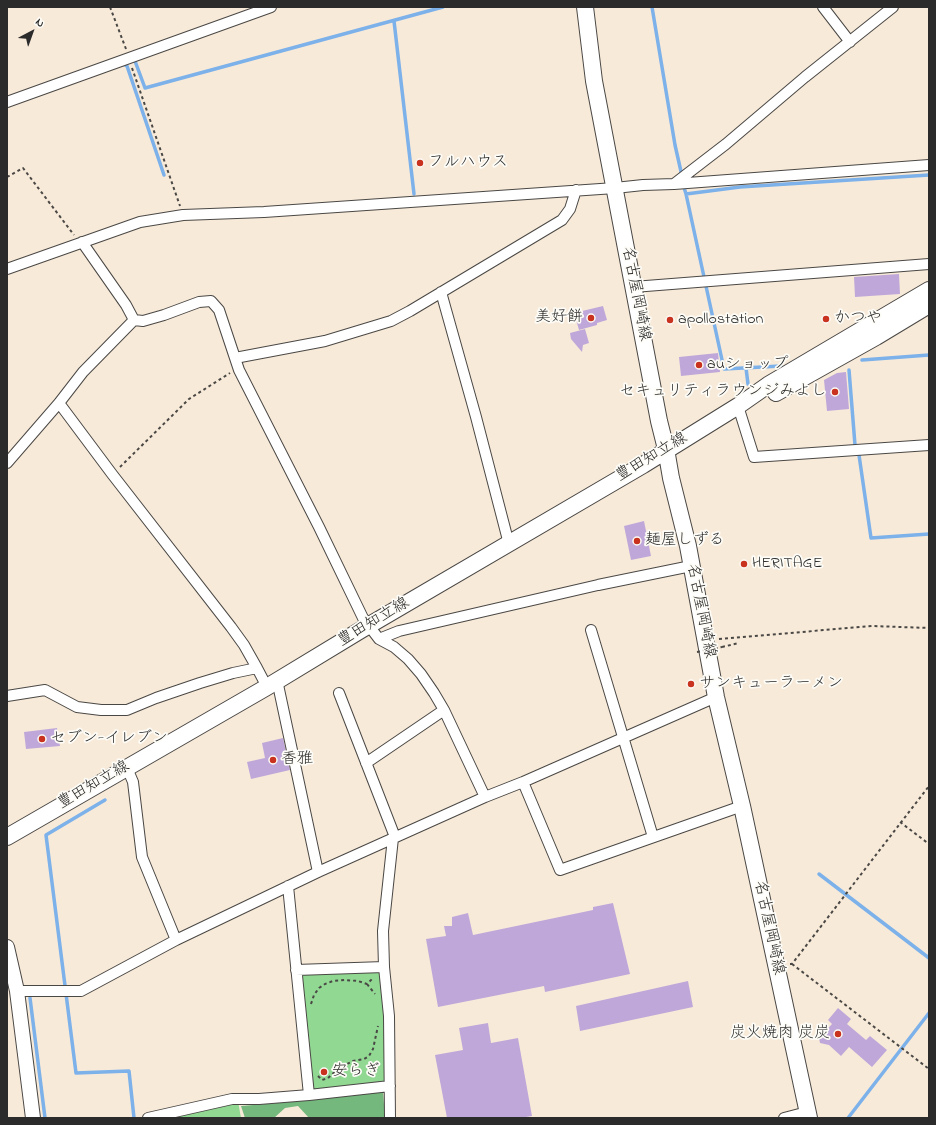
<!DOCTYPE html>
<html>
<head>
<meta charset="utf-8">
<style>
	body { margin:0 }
	#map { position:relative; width:936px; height:1125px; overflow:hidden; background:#f8ead9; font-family:"Indie Flower",sans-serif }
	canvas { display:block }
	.frame { position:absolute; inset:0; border:8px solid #2b2b2b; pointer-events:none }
	.north { position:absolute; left:12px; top:12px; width:40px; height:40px; -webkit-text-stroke:3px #fdfcf7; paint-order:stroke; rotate:41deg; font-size:11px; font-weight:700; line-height:16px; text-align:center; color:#2b2b2b }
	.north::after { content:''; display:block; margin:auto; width:14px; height:18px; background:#2b2b2b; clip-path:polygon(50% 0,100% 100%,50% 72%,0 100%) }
</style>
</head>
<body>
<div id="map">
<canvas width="936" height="1125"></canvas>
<div class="frame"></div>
<div class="north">N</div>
</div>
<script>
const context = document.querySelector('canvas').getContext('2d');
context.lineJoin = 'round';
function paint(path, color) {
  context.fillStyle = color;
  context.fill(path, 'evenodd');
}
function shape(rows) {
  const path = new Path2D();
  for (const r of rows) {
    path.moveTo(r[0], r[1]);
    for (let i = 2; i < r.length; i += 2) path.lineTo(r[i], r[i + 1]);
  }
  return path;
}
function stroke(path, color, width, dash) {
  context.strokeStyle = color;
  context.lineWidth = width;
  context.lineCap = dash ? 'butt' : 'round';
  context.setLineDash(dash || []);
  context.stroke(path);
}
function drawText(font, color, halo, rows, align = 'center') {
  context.font = font + ' "Indie Flower","Klee One",sans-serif';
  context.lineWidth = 3.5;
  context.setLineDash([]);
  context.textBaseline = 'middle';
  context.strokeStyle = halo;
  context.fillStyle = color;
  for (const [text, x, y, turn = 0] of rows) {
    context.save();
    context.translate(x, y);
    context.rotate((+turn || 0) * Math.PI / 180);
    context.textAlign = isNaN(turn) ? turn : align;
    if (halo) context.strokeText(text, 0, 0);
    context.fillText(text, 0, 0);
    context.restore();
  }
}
paint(shape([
	[382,969,387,1083,311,1090,298,972],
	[238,1101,241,1118,156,1118]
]), '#91d893');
paint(shape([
	[383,1091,385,1118,309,1118,298,1106,285,1108,274,1118,245,1118,241,1106,313,1100]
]), '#74b87d');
stroke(shape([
	[652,7,675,145,682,176],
	[394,21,414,194],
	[135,61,145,88,443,7],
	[121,65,124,64,127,66,164,175],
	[683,184,686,194,740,187,929,175],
	[686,194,724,369,781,366],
	[862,360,929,355],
	[746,368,748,384],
	[849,370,855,445],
	[859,455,871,538,929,534],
	[105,800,46,835,76,1073,129,1071,134,1118],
	[819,874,929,958],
	[30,998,45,1118],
	[848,1118,929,1013]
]), '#7cb1ea', 3.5);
paint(shape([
	[899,274,900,294,855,297,854,277],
	[603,306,607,320,597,323,597,325,579,330,575,316,578,315,578,312],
	[585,329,589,343,583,345,582,352,571,339,570,333],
	[718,353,720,372,681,376,679,357],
	[846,372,849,409,827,411,824,380,837,373],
	[644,521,651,556,631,560,624,526],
	[57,728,60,746,26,749,24,732],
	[283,738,290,770,251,779,247,762,265,758,262,743],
	[613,903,630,974,545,992,544,986,438,1007,426,939,446,936,444,926,452,926,452,917,468,913,473,935,593,910,593,907],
	[688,981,693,1007,580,1031,576,1006],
	[838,1008,851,1019,847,1024,866,1040,870,1036,887,1050,872,1067,849,1047,841,1056,829,1045,820,1043,819,1038,832,1024,828,1020],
	[488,1023,491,1043,518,1038,532,1116,520,1118,447,1118,435,1055,463,1050,459,1028]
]), '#bfa8d9');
const street = shape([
	[823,7,850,42],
	[7,102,271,7],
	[674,184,726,144,805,77,893,7],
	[82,242,126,305,134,320],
	[7,269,140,222,183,215,264,212,615,188,643,185,674,184,929,165],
	[633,287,929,264],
	[441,292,476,417,509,544],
	[134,320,143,321,164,315,199,302,211,301,219,310,239,370,319,527,363,618,379,639,394,647,408,659,421,674,434,693,444,710,485,797],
	[235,358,325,341,391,321,410,311,562,220,570,209,576,190],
	[59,403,112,474,231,627,244,645,257,668],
	[738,406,754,457,929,445],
	[7,463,59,403,83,372,134,320],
	[591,630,653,837],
	[379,639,399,631,598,585,691,566],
	[277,680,318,872],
	[339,693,395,837],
	[7,696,45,690,77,707,101,710,127,710,156,698,200,683,233,673,257,668,267,687],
	[366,763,444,710],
	[127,768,133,782,142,857,176,940],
	[523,782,560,870,742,806],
	[296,970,384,967],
	[17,991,81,991,176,940,318,872,485,797,523,782,716,697],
	[309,1095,390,1086],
	[148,1118,232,1099,259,1099,309,1095,288,886],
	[390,1118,389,1016,384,967,383,931,393,838],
	[784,1118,807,1112]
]);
const secondary = shape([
	[7,947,17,991,33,1118]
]);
const primary = shape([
	[585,7,594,81,659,421,666,449,671,478,688,546,716,697,742,806,809,1118],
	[776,393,876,337,929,305],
	[7,837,267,687,361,630,643,465,738,406,768,385,929,290]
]);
stroke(street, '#4a4845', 12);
stroke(secondary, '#4a4845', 16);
stroke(primary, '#4a4845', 18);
stroke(shape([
	[110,7,126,49],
	[132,68,180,206],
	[7,177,23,168,74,235],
	[120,467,189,399,230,373],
	[719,639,872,626,929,628],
	[722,647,739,643],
	[900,822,929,844],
	[790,964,792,964,929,786],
	[792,964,929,1069],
	[367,984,375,994],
	[311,1004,314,995,319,988,325,984,333,981,345,980,358,981,367,984,373,978],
	[318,1076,322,1080,328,1078,339,1068,353,1061,364,1059,369,1056,373,1049,378,1026]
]), '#4a4845', 2, [3, 3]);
stroke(street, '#fff', 10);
stroke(secondary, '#fff', 14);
stroke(primary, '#fff', 16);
stroke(shape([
	[697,652,722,647]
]), '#4a4845', 2, [3, 3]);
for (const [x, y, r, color] of [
	[420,163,4,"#c8321e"],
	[591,318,4,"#c8321e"],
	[826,319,4,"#c8321e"],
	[670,320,4,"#c8321e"],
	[699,365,4,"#c8321e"],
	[835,392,4,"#c8321e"],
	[637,541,4,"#c8321e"],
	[744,564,4,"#c8321e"],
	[691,684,4,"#c8321e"],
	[42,739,4,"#c8321e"],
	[273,760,4,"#c8321e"],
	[838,1034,4,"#c8321e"],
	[324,1072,4,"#c8321e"]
]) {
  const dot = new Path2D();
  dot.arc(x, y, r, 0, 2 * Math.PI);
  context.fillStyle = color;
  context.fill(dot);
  stroke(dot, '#fdfcf7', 1.5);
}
drawText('16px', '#2b2b2b', '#fdfcf7', [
	["フルハウス",428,163],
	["美好餅",583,318,"right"],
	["かつや",834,319],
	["apollostation",678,320],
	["auショップ",707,365],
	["セキュリティラウンジみよし",827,392,"right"],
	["麺屋しずる",645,541],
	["HERITAGE",752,564],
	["サンキューラーメン",699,684],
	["セブン-イレブン",50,739],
	["香雅",281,760],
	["炭火焼肉 炭炭",830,1034,"right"],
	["安らぎ",332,1072]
], 'left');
drawText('16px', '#2b2b2b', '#fdfcf7', [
	["名古屋岡崎線",635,294,79],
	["豊田知立線",652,458,-31],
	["名古屋岡崎線",700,611,79],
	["豊田知立線",374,623,-31],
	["豊田知立線",94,786,-30],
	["名古屋岡崎線",768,928,78]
]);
</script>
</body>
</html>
